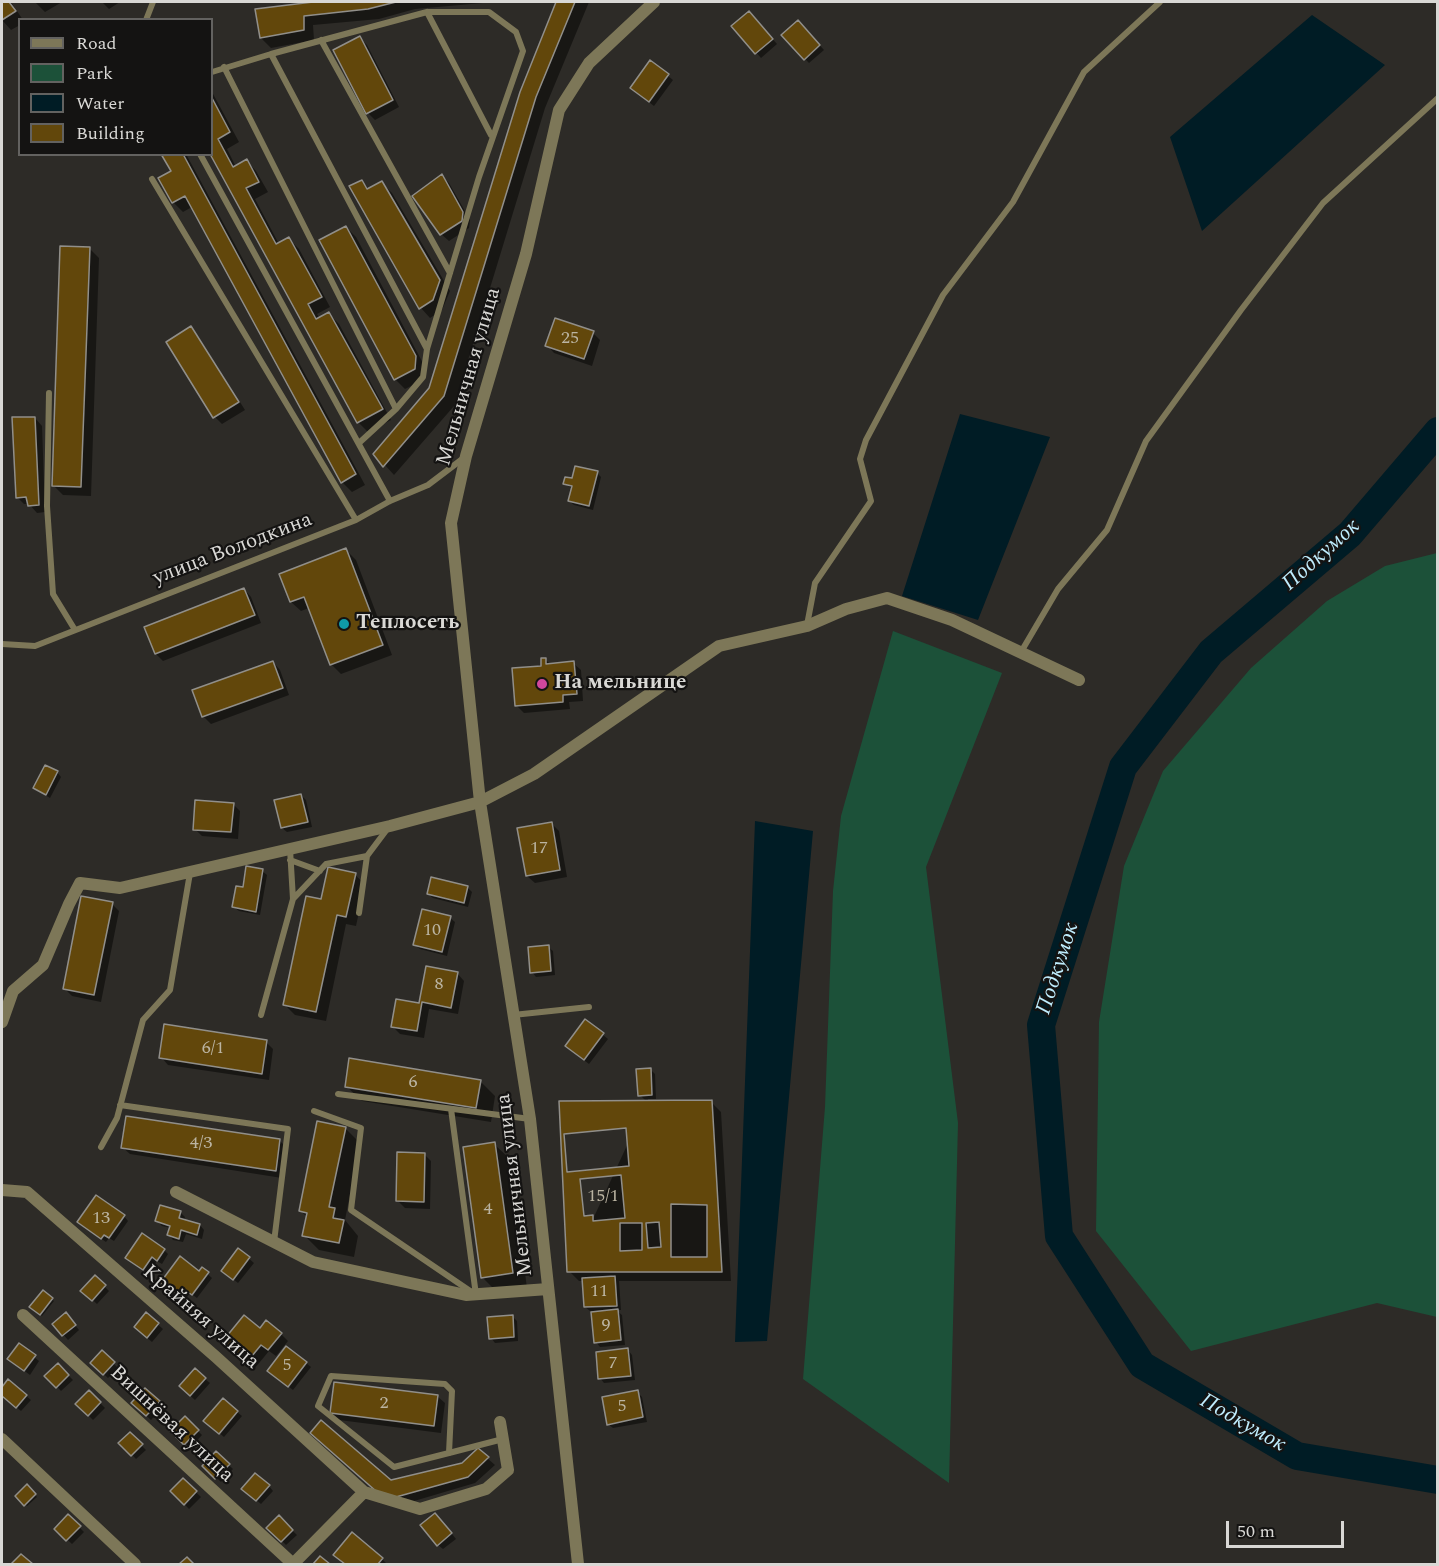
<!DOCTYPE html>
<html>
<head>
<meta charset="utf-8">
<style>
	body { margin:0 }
	#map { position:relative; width:1439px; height:1566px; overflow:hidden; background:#2d2b27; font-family:Spectral,serif }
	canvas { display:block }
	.frame { position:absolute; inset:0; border:3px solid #d9d8d5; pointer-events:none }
	.legend { position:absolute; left:18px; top:18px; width:195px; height:138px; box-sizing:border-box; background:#141312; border:2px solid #636260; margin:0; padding:8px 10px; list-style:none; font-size:18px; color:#d9d8d5 }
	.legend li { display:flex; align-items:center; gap:12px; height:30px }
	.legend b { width:30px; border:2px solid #636260 }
	.scale { position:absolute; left:1226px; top:1521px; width:118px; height:27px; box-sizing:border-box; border:3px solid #d9d8d5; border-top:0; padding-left:8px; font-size:18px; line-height:21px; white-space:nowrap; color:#d9d8d5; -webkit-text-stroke:4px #141312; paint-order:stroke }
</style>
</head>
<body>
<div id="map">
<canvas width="1439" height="1566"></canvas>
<div class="frame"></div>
<ul class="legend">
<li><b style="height:8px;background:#7d7758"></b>Road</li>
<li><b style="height:16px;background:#1c5139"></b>Park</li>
<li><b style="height:16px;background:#001c25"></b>Water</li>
<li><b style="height:16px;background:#62470b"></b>Building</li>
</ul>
<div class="scale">50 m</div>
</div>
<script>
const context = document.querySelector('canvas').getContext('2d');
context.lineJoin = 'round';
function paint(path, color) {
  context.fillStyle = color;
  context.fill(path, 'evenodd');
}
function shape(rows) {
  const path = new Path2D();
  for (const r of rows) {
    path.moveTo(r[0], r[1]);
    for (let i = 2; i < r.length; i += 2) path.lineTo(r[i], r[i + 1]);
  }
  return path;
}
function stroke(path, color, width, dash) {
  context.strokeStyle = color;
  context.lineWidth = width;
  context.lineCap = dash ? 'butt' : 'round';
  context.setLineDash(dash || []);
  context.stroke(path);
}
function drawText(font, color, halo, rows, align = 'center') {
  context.font = font + ' Spectral,serif';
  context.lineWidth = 4.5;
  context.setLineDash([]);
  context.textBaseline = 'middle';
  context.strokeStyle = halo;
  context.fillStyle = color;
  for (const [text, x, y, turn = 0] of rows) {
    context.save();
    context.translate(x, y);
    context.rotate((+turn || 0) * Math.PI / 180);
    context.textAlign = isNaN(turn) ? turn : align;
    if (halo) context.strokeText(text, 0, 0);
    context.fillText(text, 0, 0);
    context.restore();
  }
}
paint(shape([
	[1437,553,1437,1317,1377,1303,1191,1351,1096,1231,1099,1022,1124,866,1163,771,1251,668,1327,601,1385,566],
	[893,631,1002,673,926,867,958,1123,949,1483,803,1379,825,1107,833,891,841,816]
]), '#1c5139');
paint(shape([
	[1312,15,1385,65,1202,231,1170,137],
	[960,414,1050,437,978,620,902,596],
	[755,821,813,831,767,1341,735,1342]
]), '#001c25');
paint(shape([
	[2,2,11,2,23,20,20,20,20,25,11,30,2,20],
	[35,2,62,2,45,12],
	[102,2,120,2,109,9],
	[324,2,494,2,415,9,379,19,313,25,314,40,271,48,261,38,257,10],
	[558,2,589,2,545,108,454,406,394,475,375,454,430,388,521,92],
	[753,17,777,44,761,58,733,26],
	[798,22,824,50,809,63,783,36],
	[360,38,367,45,399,107,375,120,368,113],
	[651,62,673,80,654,106,636,92],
	[212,92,239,142,227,149,236,167,247,161,256,171,268,192,255,199,279,244,289,239,299,249,330,307,317,314,320,319,329,314,339,324,391,420,368,432,358,422,212,154],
	[163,154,186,154,365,485,352,492,342,482,192,207,183,212,173,202,173,172],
	[442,176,449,183,470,220,469,228,449,241,441,234],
	[362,182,369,189,382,183,392,193,450,291,442,310,430,318,421,308],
	[346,227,356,237,425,367,425,379,405,389,395,379],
	[89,248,99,258,91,496,63,495,53,485],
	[191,328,198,336,245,410,222,424,215,417],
	[593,333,600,340,592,366,554,353,547,345],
	[35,418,42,426,45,512,37,513,29,504,24,504,17,497],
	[597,473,601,477,593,510,574,505,569,501,572,489,565,483],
	[346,550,356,560,392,655,341,674,331,664,309,608,301,611,291,602],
	[244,589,251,597,261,623,163,661,156,654],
	[545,659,551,665,573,663,581,670,583,701,569,702,570,709,524,713,517,706,543,668],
	[273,662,280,670,289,695,211,724,204,717,194,691],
	[57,772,61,777,50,798,34,788],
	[301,795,306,800,312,827,287,832,282,828],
	[233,804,240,811,238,839,202,836,195,829],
	[551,823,559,831,567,877,535,883,527,876],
	[262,871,267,875,260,915,239,911,234,907,244,889],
	[355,875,365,884,356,926,346,924,326,1021,295,1015,285,1005,322,901],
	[467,887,472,892,468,907,433,898,428,894],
	[112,904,119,911,101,1002,72,996,64,988],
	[450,918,455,922,447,956,420,949,415,945],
	[548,947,553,951,555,975,536,977,532,972],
	[427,968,457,973,464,981,458,1014,429,1009,424,1038,400,1034,392,1026,420,1005],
	[586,1021,608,1039,589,1064,572,1051],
	[266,1042,273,1049,269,1080,168,1065,161,1057],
	[650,1069,655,1074,656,1099,648,1099,648,1102,711,1102,721,1112,731,1281,619,1281,621,1310,616,1310,622,1315,625,1345,600,1347,596,1342,593,1311,590,1311,585,1307,584,1281,579,1281,569,1271,647,1102,640,1095],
	[480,1081,495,1096,491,1122,362,1101,346,1086],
	[345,1128,360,1143,345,1220,358,1236,354,1257,319,1250,304,1235,308,1218,301,1211],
	[280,1141,287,1148,282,1178,130,1154,122,1147],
	[494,1144,510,1159,527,1288,497,1292,482,1277],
	[424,1154,431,1161,430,1209,405,1208,398,1201],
	[180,1212,185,1217,184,1221,200,1225,204,1230,202,1239,186,1234,183,1242,173,1240,169,1235,171,1228,162,1226,157,1221],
	[124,1216,128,1221,114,1241,109,1238,106,1242,84,1227],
	[164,1250,168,1254,162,1264,157,1261,148,1273,131,1262],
	[239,1250,254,1263,238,1283,228,1275],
	[202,1269,212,1278,197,1298,190,1293,185,1300,167,1287,200,1273],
	[95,1277,109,1291,97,1304,83,1291],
	[43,1292,54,1301,42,1316,31,1307],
	[146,1314,163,1329,152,1342,140,1332],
	[512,1316,517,1321,518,1341,495,1343,491,1338],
	[70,1319,79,1330,68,1340,54,1324],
	[261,1330,281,1334,288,1341,276,1356,269,1351,255,1368,231,1349],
	[19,1345,39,1361,30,1375,14,1363],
	[628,1350,632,1355,635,1380,604,1383,600,1378],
	[102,1352,118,1368,108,1378,92,1363],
	[306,1363,311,1367,293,1390,274,1375],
	[58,1365,73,1380,61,1391,47,1376],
	[205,1379,210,1383,195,1400,185,1391],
	[8,1381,31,1400,21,1411,2,1395,2,1390],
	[145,1390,163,1407,151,1420,133,1403],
	[89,1392,105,1408,93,1420,77,1404],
	[637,1392,642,1397,647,1422,613,1428,608,1424],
	[437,1396,445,1403,441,1433,339,1420,332,1413],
	[237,1412,242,1416,224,1437,210,1425],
	[185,1418,202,1435,190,1448,172,1431],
	[130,1434,146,1450,136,1459,121,1443],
	[320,1440,391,1482,463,1464,478,1450,495,1465,475,1483,404,1504],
	[216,1453,233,1469,221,1482,204,1466],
	[183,1480,201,1497,189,1509,172,1491],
	[27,1486,37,1497,27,1506,17,1496],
	[269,1486,273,1491,261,1504,248,1493],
	[68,1516,84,1532,72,1544,56,1529],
	[279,1518,297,1535,286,1545,269,1528],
	[440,1519,456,1539,443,1549,438,1545],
	[353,1535,382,1559,387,1564,346,1564,335,1555]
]), '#0007');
stroke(shape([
	[1438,431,1350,534,1211,652,1123,767,1041,1025,1059,1236,1142,1365,1297,1456,1438,1480]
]), '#001c25', 28);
const building = shape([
	[2,2,9,2,16,11,2,20,2,2],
	[313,2,396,2,368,9,304,16,304,30,260,38,255,9,313,2],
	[556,2,575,2,536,97,444,396,383,467,373,454,429,388,520,92,556,2],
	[749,11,773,39,755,54,731,26,749,11],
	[798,20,820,45,804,60,781,35,798,20],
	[360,36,393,100,366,114,333,50,360,36],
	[650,60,669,74,649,102,630,88,650,60],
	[212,98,230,132,218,139,233,167,247,159,259,182,246,188,276,244,289,237,322,297,308,304,316,319,329,312,383,409,357,423,210,154,212,98],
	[161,154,183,154,356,474,341,483,185,196,172,203,158,178,171,171,161,154],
	[442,174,463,212,462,221,440,235,412,196,442,174],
	[362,180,367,189,382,181,440,280,433,300,419,309,349,186,362,180],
	[346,226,416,356,415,369,394,380,319,240,346,226],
	[60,246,90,247,81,487,52,486,60,246],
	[555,318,594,331,584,359,545,346,555,318],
	[191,326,239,402,213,418,166,342,191,326],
	[12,417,35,417,39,505,28,506,26,497,16,498,12,417],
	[575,466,598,471,589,506,568,501,572,486,563,484,565,477,572,478,575,466],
	[346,548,383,645,330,665,304,597,290,602,279,574,346,548],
	[244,588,255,615,155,654,144,627,244,588],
	[541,658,546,658,546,664,574,661,577,694,563,695,563,702,515,706,512,668,541,666,541,658],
	[273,661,283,688,202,717,192,690,273,661],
	[45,765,58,771,46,795,33,788,45,765],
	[301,794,308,822,281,828,274,800,301,794],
	[195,800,234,803,231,832,193,830,195,800],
	[552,822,560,870,526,876,517,828,552,822],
	[246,866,263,869,256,912,232,907,236,886,243,887,246,866],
	[328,867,356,873,346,917,337,915,316,1012,283,1005,306,896,321,899,328,867],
	[431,877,468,886,464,903,427,894,431,877],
	[81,896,113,902,94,995,63,989,81,896],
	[422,909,451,916,442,952,413,945,422,909],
	[549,945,551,971,530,973,528,947,549,945],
	[426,966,458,972,451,1008,422,1002,417,1031,391,1027,396,999,419,1003,426,966],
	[585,1019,604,1033,584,1060,565,1046,585,1019],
	[164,1024,267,1040,262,1074,159,1058,164,1024],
	[349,1058,481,1080,476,1108,345,1087,349,1058],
	[651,1068,652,1095,638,1096,636,1069,651,1068],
	[712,1100,722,1272,567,1272,559,1101,712,1100],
	[126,1116,280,1139,276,1171,121,1148,126,1116],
	[317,1121,346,1127,329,1207,335,1208,333,1218,344,1220,339,1243,302,1236,307,1213,299,1211,317,1121],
	[626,1128,629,1166,567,1172,564,1134,626,1128],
	[495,1142,513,1273,481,1278,463,1147,495,1142],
	[397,1152,425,1153,424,1202,396,1201,397,1152],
	[621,1175,625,1218,593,1221,593,1215,584,1216,580,1179,621,1175],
	[96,1195,125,1215,109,1238,104,1235,101,1239,77,1222,96,1195],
	[671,1204,707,1205,707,1257,671,1257,671,1204],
	[160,1205,181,1211,179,1218,200,1224,197,1235,181,1230,179,1239,167,1235,170,1226,155,1221,160,1205],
	[659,1222,661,1247,648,1248,646,1223,659,1222],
	[620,1223,642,1223,642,1250,620,1251,620,1223],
	[142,1233,165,1249,157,1261,152,1257,143,1270,125,1258,142,1233],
	[238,1248,250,1257,233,1280,221,1271,238,1248],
	[180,1256,199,1271,202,1267,209,1272,192,1295,185,1290,180,1297,160,1283,180,1256],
	[95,1275,106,1285,92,1301,80,1291,95,1275],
	[615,1276,617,1306,584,1307,582,1278,615,1276],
	[43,1290,53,1298,40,1315,29,1307,43,1290],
	[618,1309,621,1340,594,1343,591,1312,618,1309],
	[66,1312,76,1325,62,1336,52,1324,66,1312],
	[146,1312,159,1323,147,1338,134,1327,146,1312],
	[244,1315,260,1328,266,1320,282,1333,268,1350,261,1345,247,1362,222,1342,244,1315],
	[513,1315,514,1337,489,1339,487,1317,513,1315],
	[19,1343,36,1355,24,1371,7,1359,19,1343],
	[286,1346,307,1362,288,1387,267,1371,286,1346],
	[628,1348,631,1376,598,1379,596,1352,628,1348],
	[102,1350,115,1362,103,1375,90,1363,102,1350],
	[58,1363,69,1375,56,1388,44,1376,58,1363],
	[195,1368,206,1378,190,1396,179,1386,195,1368],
	[8,1379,27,1395,16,1408,2,1396,2,1387,8,1379],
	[334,1382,438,1395,434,1426,330,1413,334,1382],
	[145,1388,160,1401,146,1416,131,1403,145,1388],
	[89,1390,101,1402,88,1416,75,1404,89,1390],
	[638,1390,643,1417,607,1425,602,1397,638,1390],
	[223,1398,238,1411,219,1434,203,1421,223,1398],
	[185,1416,199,1430,184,1445,170,1431,185,1416],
	[321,1420,391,1480,462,1463,478,1448,489,1457,468,1477,396,1497,377,1492,310,1433,321,1420],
	[130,1432,143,1444,131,1456,118,1443,130,1432],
	[216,1451,230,1464,215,1479,202,1466,216,1451],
	[255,1473,270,1485,256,1501,241,1489,255,1473],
	[183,1478,197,1491,184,1505,170,1491,183,1478],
	[27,1484,36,1494,24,1506,15,1496,27,1484],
	[435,1513,452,1533,437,1546,420,1525,435,1513],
	[68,1514,81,1526,66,1541,54,1529,68,1514],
	[279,1515,293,1530,281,1542,266,1528,279,1515],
	[352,1532,383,1558,378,1564,345,1564,333,1555,352,1532],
	[21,1554,33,1564,11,1564,21,1554],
	[320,1556,330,1564,313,1564,320,1556],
	[187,1557,194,1564,179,1564,187,1557]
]);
paint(building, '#62470b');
stroke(building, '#918f8a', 1.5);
stroke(shape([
	[427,12,491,135],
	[146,20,153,2],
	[321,40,450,273],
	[271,54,427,349],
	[224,67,396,409],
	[212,72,271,54,427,12,489,12,516,32,523,51,479,177,427,349,423,377,396,409,359,443],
	[200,154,390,501],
	[152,179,356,520],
	[49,393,47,506,53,594,75,630],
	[807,625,815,583,871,501,860,459,866,440,943,295,1013,202,1084,72,1160,2],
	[2,644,35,646,356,520,390,501,428,485,465,457],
	[1021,652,1058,589,1107,530,1146,441,1241,310,1323,203,1438,98],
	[290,860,320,871],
	[293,899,326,864,367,856,388,828],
	[359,913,367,856],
	[261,1015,293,899,290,849],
	[513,1015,589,1007],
	[338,1094,530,1119],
	[120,1105,288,1129,274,1242],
	[314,1111,361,1128,351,1210,476,1295,451,1109],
	[101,1147,117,1118,143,1020,170,990,190,873],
	[449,1453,452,1391,445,1384,331,1376,318,1406,394,1467,449,1453,503,1439]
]), '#7d7758', 6);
stroke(shape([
	[2,1022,13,991,43,965,69,904,80,883,120,888,390,826,480,802,534,774,719,646,807,626,846,609,887,598,952,620,1079,680],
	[2,1190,27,1192,216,1357,364,1492,420,1509,486,1489,508,1470,500,1422],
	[176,1192,313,1262,466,1295,548,1289],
	[23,1315,293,1564],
	[2,1439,135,1564],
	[293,1564,364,1492],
	[578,1564,530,1119,480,802,451,523,466,456,526,254,559,110,589,63,654,2]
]), '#7d7758', 12);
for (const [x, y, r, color] of [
	[344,624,6,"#0f9aa8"],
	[542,684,6,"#d1479c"]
]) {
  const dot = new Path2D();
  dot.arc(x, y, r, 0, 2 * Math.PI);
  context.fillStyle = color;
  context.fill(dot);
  stroke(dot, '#141312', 2);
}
drawText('18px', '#bbb4a2', null, [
	["25",570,339],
	["17",539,849],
	["10",432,931],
	["8",439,985],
	["6/1",213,1049],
	["6",413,1083],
	["4/3",201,1144],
	["15/1",603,1197],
	["4",488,1210],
	["13",101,1219],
	["11",599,1292],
	["9",606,1326],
	["7",613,1364],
	["5",287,1366],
	["2",384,1404],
	["5",622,1407]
]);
drawText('21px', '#d9d8d5', '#141312', [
	["Мельничная улица",470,377,-74],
	["улица Володкина",233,550,-21],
	["Мельничная улица",516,1185,-97],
	["Крайняя улица",200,1318,41],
	["Вишнёвая улица",171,1425,43]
]);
drawText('bold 21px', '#d9d8d5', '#141312', [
	["Теплосеть",356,624],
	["На мельнице",554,684]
], 'left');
drawText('italic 22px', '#bfedfe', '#141312', [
	["Подкумок",1322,556,-42],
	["Подкумок",1059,969,-72],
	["Подкумок",1242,1424,30]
]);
</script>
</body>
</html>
